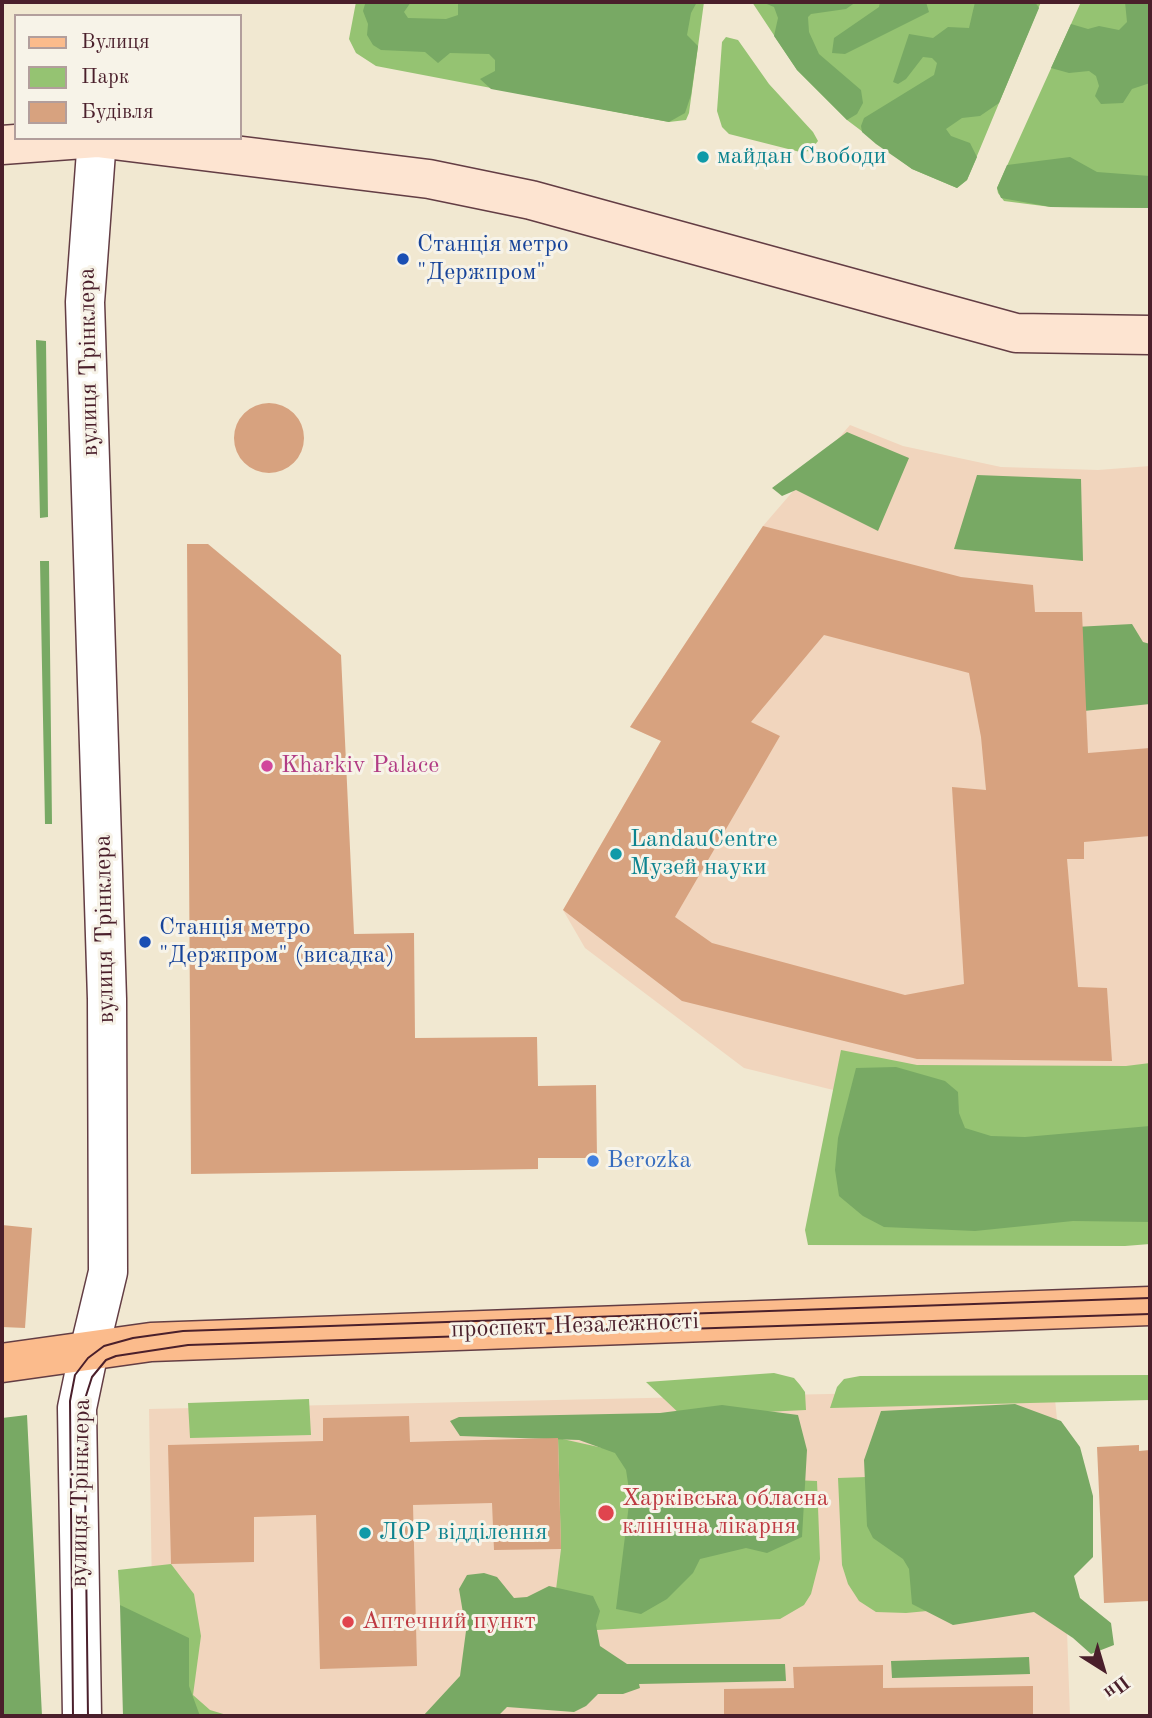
<!DOCTYPE html>
<html>
<head>
<meta charset="utf-8">
<style>
	body { margin:0 }
	#map { position:relative; width:1152px; height:1718px; overflow:hidden; background:#f1e8d1; font-family:"Old Standard TT",serif }
	canvas { display:block }
	.frame { position:absolute; inset:0; border:4px solid #4a1f2b; pointer-events:none }
	.legend { position:absolute; left:14px; top:14px; width:228px; height:126px; box-sizing:border-box; background:#f7f3e8; border:2px solid #b29e9c; margin:0; padding:9px 12px; list-style:none; font-size:21px; color:#4a1f2b }
	.legend li { display:flex; align-items:center; gap:14px; height:35px }
	.legend b { width:35px; border:2px solid #b29e9c }
	.north { position:absolute; left:1068px; top:1634px; width:70px; height:70px; -webkit-text-stroke:5px #f7f3e8; paint-order:stroke; rotate:143deg; font-size:19px; font-weight:700; line-height:28px; text-align:center; color:#4a1f2b }
	.north::after { content:''; display:block; margin:auto; width:24px; height:32px; background:#4a1f2b; clip-path:polygon(50% 0,100% 100%,50% 72%,0 100%) }
</style>
</head>
<body>
<div id="map">
<canvas width="1152" height="1718"></canvas>
<div class="frame"></div>
<ul class="legend">
<li><b style="height:9px;background:#fbbb8c"></b>Вулиця</li>
<li><b style="height:19px;background:#95c372"></b>Парк</li>
<li><b style="height:19px;background:#d7a27f"></b>Будівля</li>
</ul>
<div class="north">Пн</div>
</div>
<script>
const context = document.querySelector('canvas').getContext('2d');
context.lineJoin = 'round';
function paint(path, color) {
  context.fillStyle = color;
  context.fill(path, 'evenodd');
}
function shape(rows) {
  const path = new Path2D();
  for (const r of rows) {
    if (r.length === 3) {
      path.moveTo(r[0] + r[2], r[1]);
      path.arc(r[0], r[1], r[2], 0, 2 * Math.PI);
      continue;
    }
    path.moveTo(r[0], r[1]);
    for (let i = 2; i < r.length; i += 2) path.lineTo(r[i], r[i + 1]);
  }
  return path;
}
function stroke(path, color, width, dash) {
  context.strokeStyle = color;
  context.lineWidth = width;
  context.lineCap = dash ? 'butt' : 'round';
  context.setLineDash(dash || []);
  context.stroke(path);
}
function drawText(font, color, halo, rows, align = 'center') {
  context.font = font + ' "Old Standard TT",serif';
  context.lineWidth = 6;
  context.setLineDash([]);
  context.textBaseline = 'middle';
  context.strokeStyle = halo;
  context.fillStyle = color;
  for (const [text, x, y, turn = 0] of rows) {
    context.save();
    context.translate(x, y);
    context.rotate((+turn || 0) * Math.PI / 180);
    context.textAlign = isNaN(turn) ? turn : align;
    if (halo) context.strokeText(text, 0, 0);
    context.fillText(text, 0, 0);
    context.restore();
  }
}
paint(shape([
	[850,425,903,446,1001,467,1098,470,1150,466,1150,1168,744,1068,585,948,563,910,661,741,630,727,763,526],
	[1054,1389,1061,1460,1070,1716,154,1716,149,1409]
]), '#f1d5bd');
paint(shape([
	[356,2,704,2,689,113,686,120,669,122,376,66,356,53,349,39],
	[752,2,1041,2,967,180,957,188,912,169,847,120,797,70],
	[1081,2,1150,2,1150,208,1051,207,1004,201,998,193,997,188],
	[726,37,738,40,769,84,813,132,818,141,810,151,800,152,729,134,722,127,717,111,722,42],
	[841,1050,917,1065,1126,1066,1150,1063,1150,1244,1125,1246,808,1245,805,1230],
	[774,1373,794,1378,800,1385,805,1392,806,1410,682,1416,646,1382],
	[1150,1375,1150,1400,830,1408,837,1387,844,1379,860,1376],
	[309,1399,311,1435,190,1438,188,1403],
	[558,1438,738,1478,817,1481,820,1559,811,1594,804,1605,780,1619,597,1630,552,1622,561,1549],
	[866,1477,1065,1598,906,1613,876,1612,859,1601,848,1584,842,1565,838,1478],
	[171,1564,194,1594,201,1636,193,1695,210,1710,230,1716,152,1716,120,1605,118,1570]
]), '#95c372');
paint(shape([
	[369,2,411,2,404,12,408,18,446,19,458,15,458,2,697,2,691,13,687,35,698,46,691,95,685,113,669,122,491,89,480,79,495,71,495,60,489,54,450,53,438,63,425,52,381,50,373,45,367,35,368,24,363,11,365,4],
	[762,2,856,2,846,9,811,14,808,17,809,32,819,54,861,90,863,103,857,114,847,120,797,70,774,36,778,18,774,7],
	[880,2,926,2,929,12,845,54,832,53,834,38,879,7],
	[975,2,1035,2,1039,8,999,103,980,116,962,118,946,129,951,136,970,143,977,157,967,180,957,188,912,169,876,144,862,132,861,126,864,118,934,75,937,63,932,58,923,57,906,79,898,84,893,82,909,34,933,38,948,27,969,28],
	[1125,2,1150,2,1150,83,1132,89,1123,103,1101,104,1095,96,1099,86,1096,76,1089,71,1069,73,1051,68,1071,24,1088,29,1099,26,1119,30,1127,22],
	[1070,157,1097,172,1150,176,1150,208,1051,207,1001,198,997,188,1007,165],
	[36,340,46,341,48,517,40,518],
	[847,432,909,458,878,531,796,490,782,496,772,488],
	[977,475,1081,479,1083,561,954,549],
	[40,561,49,561,52,824,45,824],
	[1132,624,1143,642,1150,644,1150,704,1084,711,1075,627],
	[896,1067,945,1081,958,1092,959,1113,965,1128,991,1136,1025,1137,1150,1126,1150,1222,1073,1221,975,1231,884,1227,863,1216,839,1196,835,1170,838,1138,856,1068],
	[1015,1404,1061,1421,1080,1447,1093,1496,1093,1557,1074,1576,1080,1598,1111,1623,1114,1645,1091,1654,1073,1638,1034,1612,953,1625,912,1604,909,1569,903,1559,873,1538,867,1526,864,1460,881,1411],
	[722,1405,798,1415,807,1450,802,1537,767,1553,746,1548,700,1559,693,1573,667,1599,641,1614,616,1609,630,1496,626,1470,615,1453,579,1440,460,1436,450,1421,459,1417,660,1413],
	[27,1415,42,1716,2,1716,2,1418],
	[484,1573,497,1577,514,1598,527,1597,549,1586,593,1596,600,1611,596,1625,600,1646,627,1664,785,1664,786,1681,639,1684,640,1688,623,1694,598,1694,586,1706,574,1712,507,1707,498,1716,423,1716,460,1676,466,1631,459,1589,467,1575],
	[120,1605,189,1638,189,1686,200,1716,123,1716],
	[1029,1657,1030,1674,892,1678,891,1661]
]), '#78a964');
paint(shape([
	[269,438,35],
	[763,526,961,577,1033,585,1035,612,1082,612,1088,753,1150,748,1150,836,1084,842,1084,859,1067,859,1078,987,1107,988,1112,1061,917,1059,682,1001,563,910,661,741,630,727],
	[824,635,969,673,981,737,986,790,952,787,964,984,905,995,712,943,675,917,780,736,751,722],
	[187,544,208,544,341,655,354,934,414,933,415,1038,537,1037,538,1086,596,1085,597,1158,538,1158,538,1169,191,1174],
	[2,1225,32,1228,25,1328,2,1327],
	[409,1416,410,1442,558,1438,561,1549,494,1550,492,1503,413,1505,417,1666,320,1669,316,1515,254,1517,254,1562,171,1564,168,1445,323,1441,323,1418],
	[1139,1445,1139,1451,1150,1450,1150,1601,1104,1603,1097,1447],
	[883,1665,883,1688,1033,1686,1033,1716,724,1716,724,1689,794,1688,793,1667]
]), '#d7a27f');
const minor = shape([
	[82,1716,77,1408,89,1351]
]);
const tertiary = shape([
	[89,1351,108,1272,107,999,85,302,97,138]
]);
const secondary = shape([
	[2,145,97,138,429,179,531,200,1016,333,1150,335]
]);
const primary = shape([
	[2,1363,151,1342,1150,1306]
]);
stroke(minor, '#633d44', 41);
stroke(tertiary, '#633d44', 41);
stroke(secondary, '#633d44', 41);
stroke(primary, '#633d44', 41);
stroke(minor, '#fff', 38);
stroke(tertiary, '#fff', 38);
stroke(secondary, '#fde4d1', 38);
stroke(primary, '#fbbb8c', 38);
stroke(shape([
	[73,1716,70,1401,75,1375,88,1358,104,1346,133,1338,183,1331,1150,1298],
	[88,1716,84,1402,92,1377,106,1360,116,1356,188,1345,1150,1314]
]), '#4a1f2b', 2);
for (const [x, y, r, color] of [
	[703,157,7,"#0f9aa8"],
	[403,259,7,"#1a4fb4"],
	[267,766,7,"#d1479c"],
	[616,854,7,"#0f9aa8"],
	[145,942,7,"#1a4fb4"],
	[593,1161,7,"#3f7fe0"],
	[606,1513,9,"#e0444e"],
	[365,1533,7,"#0f9aa8"],
	[348,1622,7,"#e0444e"]
]) {
  const dot = new Path2D();
  dot.arc(x, y, r, 0, 2 * Math.PI);
  context.fillStyle = color;
  context.fill(dot);
  stroke(dot, '#f7f3e8', 2.5);
}
drawText('24px', '#0d838f', '#f7f3e8', [
	["майдан Свободи",717,157],
	["LandauCentre",630,840],
	["Музей науки",630,868],
	["ЛОР відділення",379,1533]
], 'left');
drawText('24px', '#164399', '#f7f3e8', [
	["Станція метро",417,245],
	["\"Держпром\"",417,273],
	["Станція метро",159,928],
	["\"Держпром\" (висадка)",159,956]
], 'left');
drawText('24px', '#4a1f2b', '#f7f3e8', [
	["вулиця Трінклера",89,362,-91],
	["вулиця Трінклера",105,929,-91],
	["проспект Незалежності",575,1326,-2],
	["вулиця Трінклера",81,1493,-89]
]);
drawText('24px', '#b23c85', '#f7f3e8', [
	["Kharkiv Palace",281,766]
], 'left');
drawText('24px', '#366cbe', '#f7f3e8', [
	["Berozka",607,1161]
], 'left');
drawText('24px', '#be3a42', '#f7f3e8', [
	["Харківська обласна",622,1499],
	["клінічна лікарня",622,1527],
	["Аптечний пункт",362,1622]
], 'left');
</script>
</body>
</html>
